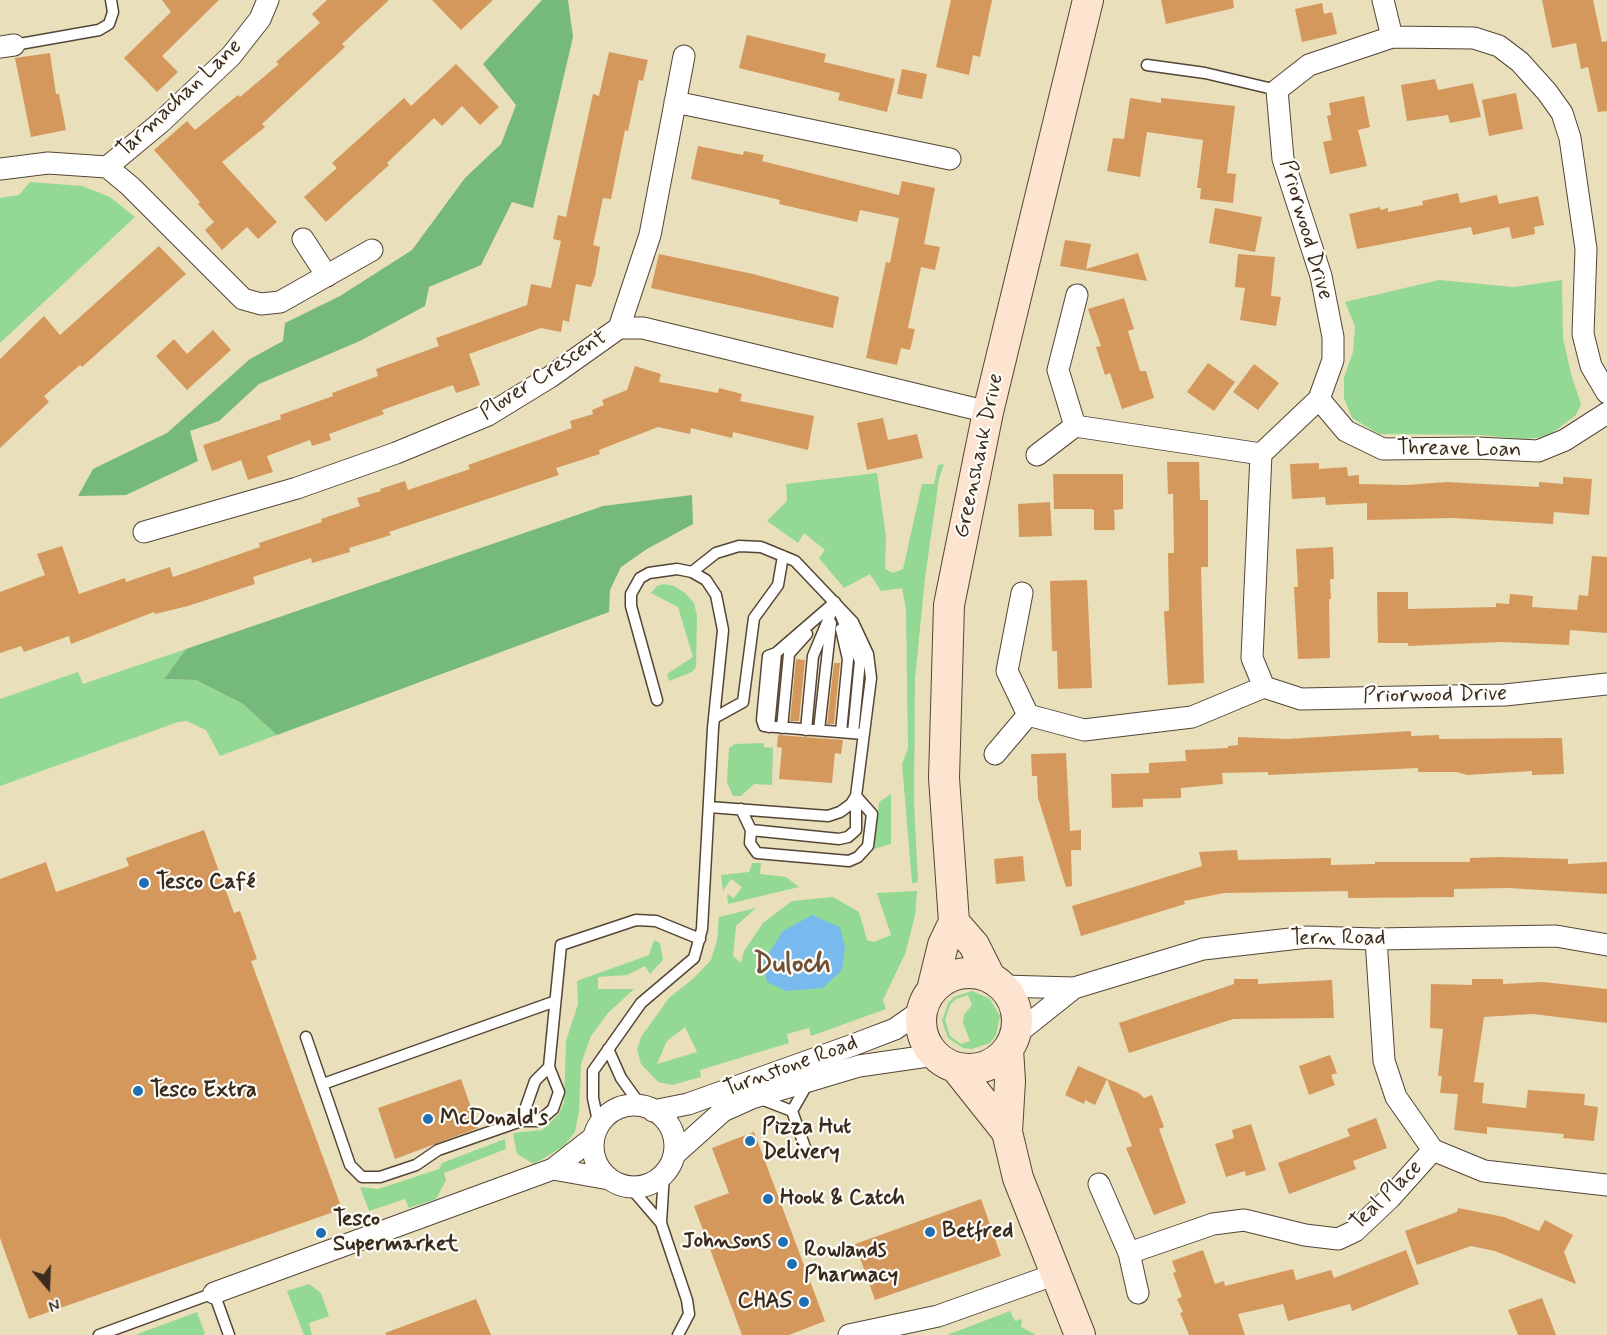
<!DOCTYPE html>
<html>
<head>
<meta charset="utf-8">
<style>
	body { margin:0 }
	#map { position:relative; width:1607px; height:1335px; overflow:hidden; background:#e9dfbb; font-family:Mynerve,sans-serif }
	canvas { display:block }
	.north { position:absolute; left:18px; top:1257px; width:60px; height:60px; -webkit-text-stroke:4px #fdfcf7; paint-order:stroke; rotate:161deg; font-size:16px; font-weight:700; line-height:24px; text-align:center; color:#3b2a1e }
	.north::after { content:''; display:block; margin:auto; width:21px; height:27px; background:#3b2a1e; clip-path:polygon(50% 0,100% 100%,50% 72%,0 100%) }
</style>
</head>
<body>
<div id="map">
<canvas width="1607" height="1335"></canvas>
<div class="north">N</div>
</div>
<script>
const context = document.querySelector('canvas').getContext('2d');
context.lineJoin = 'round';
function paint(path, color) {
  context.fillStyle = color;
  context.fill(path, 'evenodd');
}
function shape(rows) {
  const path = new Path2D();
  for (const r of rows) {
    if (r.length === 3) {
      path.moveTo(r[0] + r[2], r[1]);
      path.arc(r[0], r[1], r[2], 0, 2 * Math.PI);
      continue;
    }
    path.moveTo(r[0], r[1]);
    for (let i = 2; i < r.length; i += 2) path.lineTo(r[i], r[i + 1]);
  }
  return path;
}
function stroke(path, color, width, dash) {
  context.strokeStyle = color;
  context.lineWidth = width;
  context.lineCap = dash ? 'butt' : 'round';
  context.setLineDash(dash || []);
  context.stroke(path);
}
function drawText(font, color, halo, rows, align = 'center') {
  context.font = font + ' Mynerve,sans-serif';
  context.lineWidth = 4.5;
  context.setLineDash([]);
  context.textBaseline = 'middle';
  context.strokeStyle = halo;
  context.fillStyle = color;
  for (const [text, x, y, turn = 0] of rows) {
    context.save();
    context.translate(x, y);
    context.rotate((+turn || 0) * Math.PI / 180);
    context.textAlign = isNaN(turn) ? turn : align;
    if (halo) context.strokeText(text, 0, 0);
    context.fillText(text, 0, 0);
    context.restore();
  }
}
paint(shape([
	[30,182,82,186,110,197,135,217,0,343,0,198,19,195],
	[1439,280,1514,287,1562,280,1563,338,1571,374,1581,404,1576,415,1547,437,1523,439,1479,435,1379,434,1352,418,1344,398,1344,377,1353,352,1355,326,1345,302],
	[944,464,939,479,925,578,915,679,914,803,918,882,912,883,902,764,908,748,906,609,902,588,881,591,870,574,844,588,819,558,825,550,804,533,798,543,767,521,787,501,786,484,877,473,886,537,885,569,893,573,903,569,922,484,934,484,938,465],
	[664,584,674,586,685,593,694,603,697,616,696,667,692,672,669,681,667,674,693,657,678,607,651,593,657,586],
	[186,649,164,679,196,680,243,704,277,735,220,756,206,730,187,721,178,722,0,786,0,699,78,672,83,684],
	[763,743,764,747,773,748,772,785,754,784,741,796,733,796,727,782,729,748,735,744],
	[891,794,891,844,874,849,879,802],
	[752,863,761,863,760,874,786,877,799,887,728,904,727,894,734,898,742,887,731,879,723,891,721,875,749,872],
	[917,891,915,916,905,954,883,1000,886,1009,811,1036,809,1028,787,1034,789,1043,700,1070,701,1077,672,1085,658,1082,641,1064,637,1050,641,1037,669,998,695,977,711,960,717,940,719,917,756,908,736,926,733,956,741,963,744,951,763,923,792,901,833,897,859,912,867,940,874,942,891,935,877,893],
	[685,1027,697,1052,657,1064,667,1041],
	[654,940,660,943,663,960,650,974,645,966,627,975,598,977,598,989,634,989,608,1013,591,1036,581,1064,579,1112,575,1132,564,1146,534,1164,517,1154,513,1133,542,1130,558,1115,564,1103,566,1041,578,1004,577,981,649,955],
	[972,991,990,999,1000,1016,996,1035,990,1043,972,1049,963,1048,948,1038,942,1021,948,1003,954,997],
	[968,995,972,1005,964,1015,963,1023,970,1041,961,1044,950,1036,945,1020,950,1005,956,999],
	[505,1139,506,1149,444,1173,446,1180,436,1199,409,1208,405,1199,369,1211,360,1187,378,1189,439,1169,442,1163],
	[309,1284,321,1293,329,1316,309,1323,312,1335,304,1335,287,1291],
	[1010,1311,1015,1321,1022,1319,1021,1327,1036,1335,947,1335],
	[197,1312,205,1334,203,1335,135,1335]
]), '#93d993');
paint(shape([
	[542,0,568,0,573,37,533,208,512,202,481,265,429,287,425,306,360,341,259,384,219,421,190,431,198,461,126,495,78,496,93,469,167,433,250,359,283,341,285,323,340,296,412,250,465,178,501,144,516,105,483,64],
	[692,495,693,524,647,549,621,567,610,590,609,612,277,735,243,704,196,680,164,679,186,649,603,506]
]), '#76b97d');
paint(shape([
	[812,915,840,927,845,948,842,970,823,988,786,991,767,982,763,962,783,931]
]), '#78baed');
paint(shape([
	[162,0,219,0,162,56,178,72,157,92,124,58,171,12],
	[327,0,389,0,342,44,345,47,262,124,265,127,222,162,277,222,258,239,247,227,222,250,205,230,214,222,198,204,200,202,154,150,187,121,195,130,238,95,240,97,279,64,276,62,320,23,312,14],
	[432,0,493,0,461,30],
	[951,0,992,0,980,57,973,55,969,75,936,67],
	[1161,0,1233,0,1234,8,1166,24],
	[1542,0,1593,0,1602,42,1607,41,1607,111,1598,112,1588,67,1581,69,1576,43,1552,48],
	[1322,3,1324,14,1332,12,1337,34,1302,42,1295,9],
	[747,35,826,54,824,62,895,79,887,112,838,100,840,93,739,68],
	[609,52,648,60,643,81,639,80,628,131,625,130,611,199,603,198,593,245,600,247,595,276,591,287,576,284,569,322,563,320,561,332,541,328,469,354,480,385,456,393,453,385,382,410,384,414,329,434,331,440,312,446,310,440,267,456,273,472,248,480,241,460,212,471,203,445,281,419,280,415,333,396,332,393,378,376,376,369,439,346,436,338,527,305,531,284,551,288,561,241,553,239,558,215,566,217,593,94,599,96],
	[50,53,56,94,59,94,66,130,31,137,15,58],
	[456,64,499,107,480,125,462,106,442,126,434,118,387,163,389,165,326,222,304,197,337,168,332,163,404,98,411,106],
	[902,69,927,74,922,99,897,94],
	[1435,79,1438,90,1473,83,1481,117,1450,123,1448,115,1407,121,1401,85],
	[1516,93,1523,129,1489,136,1482,100],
	[1364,96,1370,127,1358,130,1367,166,1330,174,1323,142,1332,140,1327,116,1331,115,1329,103],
	[1130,98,1161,103,1161,98,1235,106,1227,173,1236,174,1233,203,1200,199,1201,188,1197,188,1203,140,1147,132,1140,177,1107,171,1113,138,1124,139],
	[698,146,743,155,744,151,764,155,762,161,899,195,902,181,935,188,924,244,940,247,935,270,921,267,908,328,915,329,910,350,901,348,897,365,866,358,886,262,890,263,899,218,860,210,857,222,779,204,780,200,691,179],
	[1458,193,1460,203,1497,195,1499,204,1538,196,1544,225,1534,227,1535,234,1512,239,1509,227,1473,235,1471,227,1357,249,1349,214,1380,207,1381,210,1388,208,1388,212,1423,205,1422,201],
	[1215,208,1262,217,1255,252,1209,243],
	[1065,240,1091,244,1086,269,1138,253,1147,281,1060,266],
	[159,246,186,274,82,367,80,365,44,396,49,402,0,448,0,359,44,316,60,335],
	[659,254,753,274,839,297,833,328,651,288],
	[1238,254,1275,257,1271,296,1281,297,1276,326,1240,320,1245,288,1235,287],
	[1124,298,1134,329,1128,331,1140,371,1146,371,1154,398,1122,409,1110,373,1105,375,1096,347,1101,346,1088,309],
	[213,330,231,350,187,390,156,356,174,339,187,354],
	[1208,363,1235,382,1214,411,1187,392],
	[1254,364,1279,383,1258,410,1233,392],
	[635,366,661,374,659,382,718,393,719,388,742,394,740,401,814,416,808,450,733,432,732,438,691,428,690,434,658,427,599,450,600,454,556,468,559,475,389,532,391,535,349,548,350,552,312,563,311,558,253,577,255,584,188,606,155,614,154,612,71,644,69,636,24,652,21,646,0,653,0,592,45,575,37,554,62,546,79,594,125,578,126,582,170,567,173,577,260,547,259,543,322,522,321,519,360,506,357,498,381,491,380,489,405,481,408,490,470,469,468,465,572,428,570,421,593,414,592,410,604,405,602,400,627,390],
	[883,418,888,440,917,434,923,458,867,470,857,423],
	[1167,462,1199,462,1200,500,1208,500,1208,567,1201,567,1204,683,1168,685,1164,611,1169,611,1168,553,1174,553,1173,494,1168,494],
	[1319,463,1319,469,1347,467,1348,476,1359,475,1359,484,1406,485,1447,482,1539,487,1539,482,1563,484,1563,477,1592,479,1589,515,1554,512,1553,524,1452,518,1367,520,1367,503,1326,505,1325,497,1292,499,1290,464],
	[1053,474,1123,474,1123,509,1114,510,1115,530,1094,530,1094,510,1091,509,1054,509],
	[1050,502,1052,536,1019,537,1018,504],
	[1333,547,1334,579,1330,579,1331,599,1329,599,1330,658,1298,659,1294,587,1298,587,1296,549],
	[1592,556,1607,557,1607,633,1570,630,1569,645,1502,642,1408,646,1408,643,1378,643,1377,592,1408,592,1408,609,1496,607,1496,603,1509,604,1510,594,1533,596,1532,607,1577,610,1579,595,1588,596],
	[1087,580,1092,688,1058,689,1057,651,1052,651,1050,581],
	[796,659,805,660,799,721,790,721],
	[834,663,840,663,834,724,827,724],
	[1411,731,1411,736,1439,735,1439,739,1562,738,1564,774,1532,775,1532,771,1467,775,1457,772,1418,772,1418,768,1268,775,1268,772,1222,773,1223,784,1181,788,1181,798,1143,799,1143,807,1112,808,1111,774,1149,773,1149,763,1186,761,1185,750,1228,748,1228,746,1238,745,1238,737,1288,739],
	[778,735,843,740,841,754,835,753,832,783,779,779,782,748,777,747],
	[1066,753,1070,831,1081,830,1081,850,1071,850,1072,886,1066,887,1038,798,1037,776,1032,776,1031,754],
	[204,830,234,913,240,911,257,959,251,961,342,1209,29,1319,0,1238,0,879,46,862,56,892,129,866,126,858],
	[1237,850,1238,860,1331,858,1331,865,1375,864,1375,862,1470,862,1470,858,1499,857,1568,859,1568,864,1607,862,1607,894,1508,888,1454,889,1454,897,1348,898,1348,891,1224,893,1184,901,1185,904,1081,936,1072,906,1202,866,1199,852],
	[1023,856,1025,881,996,884,994,859],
	[1234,979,1258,979,1258,984,1332,980,1334,1018,1233,1019,1129,1053,1119,1023,1234,984],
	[1472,979,1503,979,1503,984,1543,982,1607,989,1607,1023,1533,1014,1484,1017,1474,1082,1484,1083,1482,1103,1526,1108,1528,1090,1585,1094,1584,1105,1598,1107,1594,1141,1563,1138,1564,1134,1487,1127,1487,1134,1454,1130,1458,1094,1440,1093,1442,1076,1438,1076,1443,1029,1430,1028,1431,984,1472,985],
	[1330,1055,1337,1073,1331,1075,1335,1085,1309,1095,1299,1066],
	[1078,1066,1139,1093,1144,1098,1152,1095,1164,1127,1159,1129,1186,1203,1154,1215,1126,1148,1132,1146,1107,1079,1095,1105,1085,1100,1084,1104,1065,1095],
	[461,1079,478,1128,395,1159,378,1108],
	[1376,1118,1387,1148,1353,1161,1356,1169,1289,1194,1278,1163,1350,1136,1347,1129],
	[1251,1124,1266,1170,1246,1176,1245,1171,1226,1177,1215,1144,1234,1138,1232,1130],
	[754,1132,825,1321,789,1335,742,1335,694,1206,729,1193,712,1148],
	[981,1199,1001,1256,875,1300,855,1244],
	[1458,1208,1504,1217,1539,1231,1545,1220,1573,1235,1564,1252,1576,1284,1495,1251,1471,1246,1417,1265,1405,1231,1457,1212],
	[1203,1250,1215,1284,1224,1281,1225,1286,1293,1269,1296,1280,1331,1270,1334,1278,1406,1250,1419,1284,1352,1311,1350,1304,1288,1321,1283,1304,1238,1314,1245,1335,1189,1335,1180,1313,1183,1312,1177,1299,1182,1297,1173,1273,1176,1272,1172,1261],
	[1542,1298,1556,1335,1518,1335,1508,1310],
	[476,1299,491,1335,386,1335,385,1333]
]), '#d5985c');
const lane = shape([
	[14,45,99,30,109,24,113,12,111,0],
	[1147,65,1205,73,1277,90],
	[692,572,716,553,739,546,761,547,795,561,853,622,868,654,871,678,856,796,851,804,840,812,828,816,709,807],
	[839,611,860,661,853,733],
	[776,653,768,656,762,720,764,726,864,734],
	[714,718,743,702,754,618,778,585,783,556],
	[769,727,776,653,835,602],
	[782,728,789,654,807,634],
	[806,730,813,656,834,606],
	[819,730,831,623],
	[841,732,848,659,841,629],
	[741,809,751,830,839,839,848,837,856,830,856,796],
	[751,830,750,843,757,853,849,861,858,857,868,846,872,814,856,796],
	[306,1037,350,1165,362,1177,380,1177,416,1165,438,1150,521,1121,535,1081,549,1067,561,945,636,920,656,921,700,939],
	[608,1049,621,1078,641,1106],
	[323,1084,553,1002],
	[761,1099,792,1111,807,1153],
	[792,1111,808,1083],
	[521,1121,539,1121,553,1109,559,1092,549,1067],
	[599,1126,593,1098,593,1071,641,1003,694,958,702,929,713,728,723,630,716,595,706,580,692,572,677,569,649,573,640,578,631,594,631,606,657,700],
	[630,1187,661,1223,687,1300,689,1314,678,1335],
	[661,1223,664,1173],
	[99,1335,214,1293,229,1335]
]);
const street = shape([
	[1383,0,1392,37],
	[0,47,14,45],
	[675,102,950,159],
	[107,167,130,186,243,299,261,304,280,302,372,250],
	[107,167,160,123,231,56,260,19,268,0],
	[0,169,48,163,107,167],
	[303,239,327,276],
	[619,328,650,235,684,56],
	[1607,393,1591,366,1583,334,1586,249,1570,138,1562,113,1547,92,1520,62,1499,46,1474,38,1392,37,1309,65,1277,90,1283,159,1321,276,1333,337,1333,360,1319,399,1261,454,1252,658,1264,687,1301,699,1505,695,1607,684],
	[1319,399,1346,431,1383,449,1477,448,1538,451,1565,440,1607,413],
	[1075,426,1261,454],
	[1037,455,1075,426,1058,370,1077,295],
	[144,532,297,488,396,453,488,415,550,377,619,328,643,328,988,412],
	[1028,715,1084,730,1192,717,1264,687],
	[995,754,1028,715,1007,671,1022,593],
	[1376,939,1384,1061,1396,1097,1433,1150,1484,1171,1607,1185],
	[1003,986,1074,988,1203,949,1308,937,1376,939,1556,936,1607,945],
	[1015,1035,1074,988],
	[634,1146,41],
	[653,1111,688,1104,853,1045,895,1029,922,1010],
	[674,1155,723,1111,752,1098,859,1066,935,1055],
	[553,1169,609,1179],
	[1099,1184,1129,1253,1138,1293],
	[1129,1253,1213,1224,1244,1220,1305,1235,1338,1239,1355,1231,1390,1198,1433,1150],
	[214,1293,553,1169,594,1137],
	[849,1335,938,1316,1056,1274]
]);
const secondary = shape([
	[954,922,974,945,990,977],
	[969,1021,48],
	[932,990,943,945,954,922,944,778,949,605,988,412,1088,0],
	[1008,1049,1010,1081,1007,1132,1018,1178,1080,1335],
	[956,1068,1007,1132]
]);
stroke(lane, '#554536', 13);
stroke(street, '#554536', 23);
stroke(secondary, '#554536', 32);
stroke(lane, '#fff', 10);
stroke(street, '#fff', 21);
stroke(secondary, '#fde4d0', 30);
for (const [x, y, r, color] of [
	[144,883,6,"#1f6fb2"],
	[138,1091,6,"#1f6fb2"],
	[428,1119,6,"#1f6fb2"],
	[750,1141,6,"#1f6fb2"],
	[768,1199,6,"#1f6fb2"],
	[930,1232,6,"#1f6fb2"],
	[321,1233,6,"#1f6fb2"],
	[783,1242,6,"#1f6fb2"],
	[792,1264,6,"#1f6fb2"],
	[804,1302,6,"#1f6fb2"]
]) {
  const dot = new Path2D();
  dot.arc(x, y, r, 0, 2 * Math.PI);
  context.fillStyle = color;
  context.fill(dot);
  stroke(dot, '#fdfcf7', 2);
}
drawText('22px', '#3b2a1e', '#fdfcf7', [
	["Tarmachan Lane",180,99,-43],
	["Priorwood Drive",1305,230,74],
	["Plover Crescent",544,376,-33],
	["Threave Loan",1459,450,1],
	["Greenshank Drive",980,456,-78],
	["Priorwood Drive",1435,696,-1],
	["Tern Road",1338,939],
	["Turnstone Road",791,1067,-20],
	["Teal Place",1387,1196,-44]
]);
drawText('bold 22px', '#3b2a1e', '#fdfcf7', [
	["Tesco Café",156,883],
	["Tesco Extra",150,1091],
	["McDonald's",440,1119],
	["Pizza Hut",762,1128],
	["Delivery",762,1153],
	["Hook & Catch",780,1199],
	["Tesco",333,1220],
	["Supermarket",333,1245],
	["Betfred",942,1232],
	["Johnsons",771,1242,"right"],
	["Rowlands",804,1251],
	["Pharmacy",804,1276],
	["CHAS",792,1302,"right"]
], 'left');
drawText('bold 28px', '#715034', '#fdfcf7', [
	["Duloch",792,966]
]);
</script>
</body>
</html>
